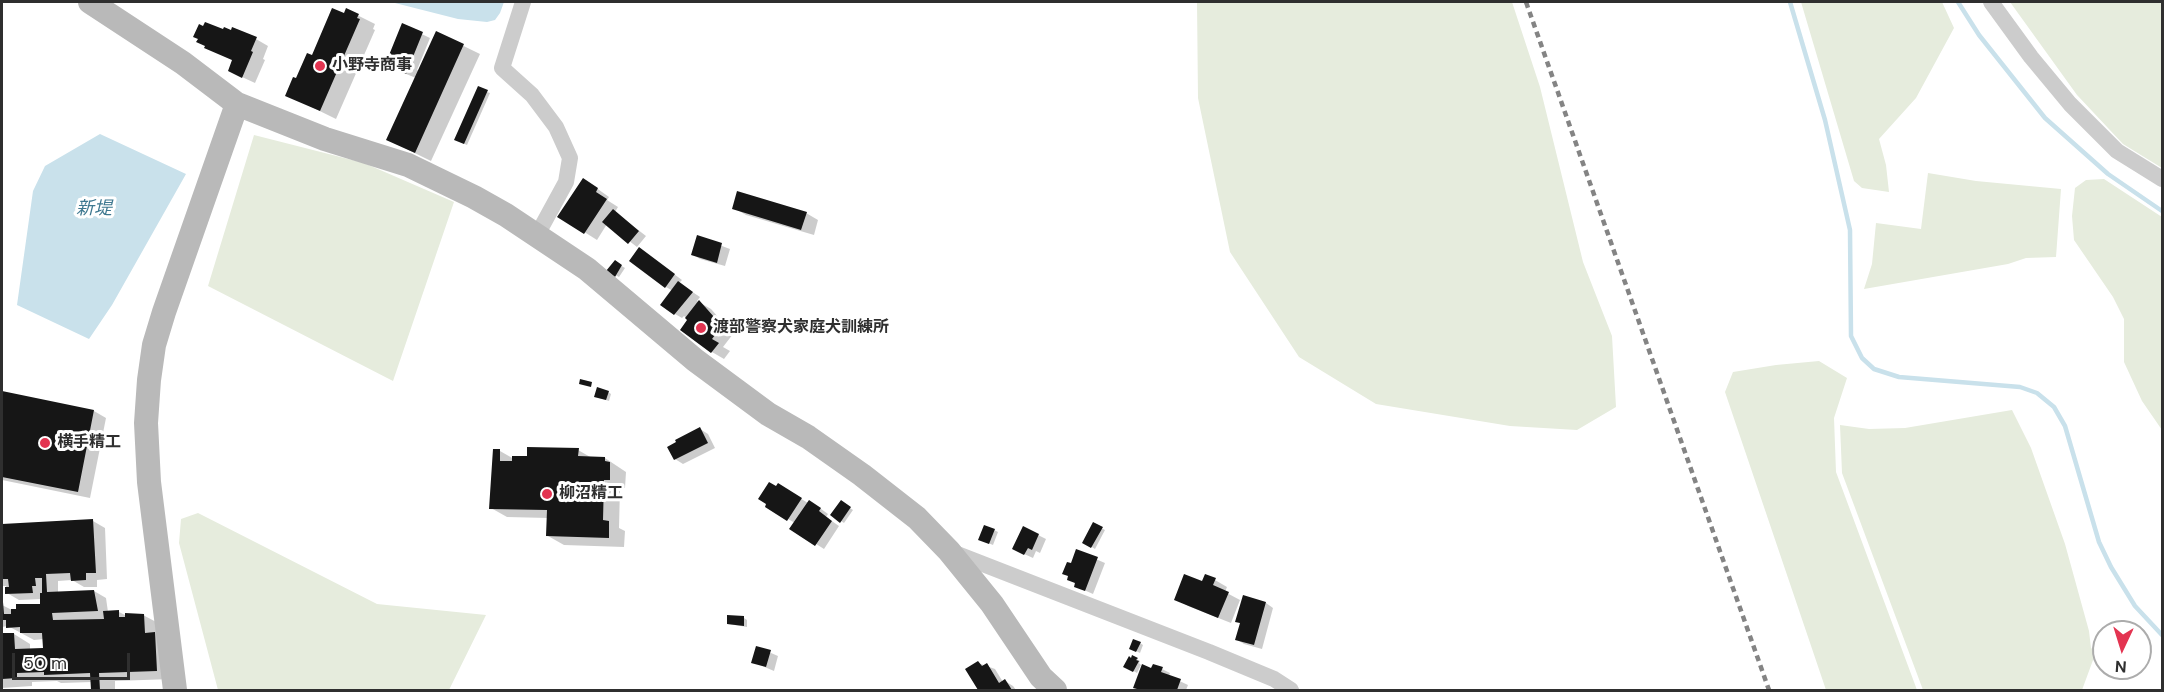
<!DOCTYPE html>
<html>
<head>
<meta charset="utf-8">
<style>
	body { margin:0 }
	#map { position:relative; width:2164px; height:692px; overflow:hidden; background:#fff; font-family:"DM Sans",sans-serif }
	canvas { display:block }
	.frame { position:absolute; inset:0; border:3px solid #2f2f2f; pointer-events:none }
	.north { position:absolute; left:2092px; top:620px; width:60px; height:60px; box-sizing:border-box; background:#fff; border:2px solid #acacac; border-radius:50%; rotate:184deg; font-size:16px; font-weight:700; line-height:24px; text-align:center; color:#2f2f2f }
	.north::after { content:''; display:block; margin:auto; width:21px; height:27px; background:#e33451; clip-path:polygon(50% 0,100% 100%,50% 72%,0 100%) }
	.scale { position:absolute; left:12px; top:653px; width:118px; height:27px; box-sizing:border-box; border:3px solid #2f2f2f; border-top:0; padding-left:8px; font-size:18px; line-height:21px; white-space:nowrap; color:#2f2f2f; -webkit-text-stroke:4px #fff; paint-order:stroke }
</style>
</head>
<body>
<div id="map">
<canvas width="2164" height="692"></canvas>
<div class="frame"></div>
<div class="north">N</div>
<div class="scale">50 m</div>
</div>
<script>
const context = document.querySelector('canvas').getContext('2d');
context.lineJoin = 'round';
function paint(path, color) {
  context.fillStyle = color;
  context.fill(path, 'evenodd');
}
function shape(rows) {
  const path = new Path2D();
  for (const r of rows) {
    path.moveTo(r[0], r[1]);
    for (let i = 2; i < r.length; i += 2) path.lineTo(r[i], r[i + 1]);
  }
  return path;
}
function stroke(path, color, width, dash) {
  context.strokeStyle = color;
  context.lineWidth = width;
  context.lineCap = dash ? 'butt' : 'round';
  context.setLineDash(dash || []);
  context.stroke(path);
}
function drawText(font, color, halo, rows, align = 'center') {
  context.font = font + ' "DM Sans","Noto Sans JP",sans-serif';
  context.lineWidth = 6;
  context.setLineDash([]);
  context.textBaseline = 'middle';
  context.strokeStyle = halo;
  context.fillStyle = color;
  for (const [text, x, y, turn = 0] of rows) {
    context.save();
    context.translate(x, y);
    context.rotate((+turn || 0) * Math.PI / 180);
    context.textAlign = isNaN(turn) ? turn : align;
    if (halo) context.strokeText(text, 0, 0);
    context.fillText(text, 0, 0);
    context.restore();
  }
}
paint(shape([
	[1197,2,1512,2,1540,87,1583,262,1612,336,1616,407,1577,430,1510,426,1376,404,1299,357,1230,252,1198,98],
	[1801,2,1942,2,1954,28,1916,98,1879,139,1886,165,1889,192,1862,188,1854,181],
	[2010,2,2162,2,2162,168,2123,144,2077,95],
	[254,135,364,163,454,202,393,381,208,286],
	[1928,173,1976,181,2061,189,2056,257,2026,258,2008,264,1864,289,1872,264,1876,223,1921,229],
	[2104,179,2162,217,2162,430,2142,401,2124,362,2124,319,2113,297,2074,240,2072,216,2075,188,2086,180],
	[1819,361,1847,378,1834,418,1836,472,1917,690,1826,690,1725,392,1733,372,1776,365],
	[2012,410,2031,448,2065,544,2089,631,2091,648,2096,652,2082,690,1923,690,1842,473,1840,425,1869,429,1905,428],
	[198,513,377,604,486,615,449,690,218,690,179,543,181,519]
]), '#e6ecdd');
paint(shape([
	[391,2,504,2,500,13,495,20,487,22,458,19],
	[100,134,186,174,112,305,89,339,17,305,33,191,45,166]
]), '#c9e1eb');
paint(shape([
	[347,10,375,24,373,29,375,30,336,119,287,95],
	[403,25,430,38,417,70,420,71,437,33,480,54,431,161,388,140,416,78,394,69],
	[224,31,256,39,268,46,263,59,265,60,255,83,229,71,234,61,206,47],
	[487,92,490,93,467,145,460,142],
	[595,187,609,197,607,200,618,207,615,212,646,236,637,247,607,224,597,240,559,216],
	[734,208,806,213,818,220,814,235,746,215],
	[698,237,730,249,725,266,700,259,692,254],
	[647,254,682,280,679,283,700,297,697,301,711,309,733,334,723,347,730,351,724,359,712,352,689,320,684,316,682,318,675,314,673,291,666,287],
	[615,262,625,268,619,277,608,271],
	[608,392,611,394,609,401,599,398],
	[2,393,94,411,106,418,90,498,2,480],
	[700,429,708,434,715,448,683,464,675,459],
	[578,450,592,458,605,458,626,472,625,488,620,488,619,528,625,531,624,547,564,545,548,536,548,518,507,517,491,508,495,451,500,451,514,459],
	[778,485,808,503,817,506,828,514,826,517,839,526,824,549,791,528,795,523,767,507],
	[841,502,853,510,844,523,832,515],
	[93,521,105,528,107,579,97,580,97,587,84,587,72,580,58,581,58,593,94,591,106,598,108,612,119,612,127,616,143,615,160,624,172,679,115,681,115,690,92,690,92,682,61,683,57,681,32,682,32,686,2,688,2,635,14,634,30,644,30,650,45,649,44,639,34,640,8,626,2,627,2,605,14,611,42,605,42,599,19,600,7,593,6,586,2,586,2,525],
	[1093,524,1105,530,1095,549,1084,542],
	[994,530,998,532,993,545,983,541],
	[1038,535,1046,539,1040,553,1036,551,1033,558,1022,553],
	[1077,551,1105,563,1093,594,1075,586,1072,565],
	[1215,580,1227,587,1225,592,1240,600,1231,623,1188,606,1176,599,1202,583],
	[1266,603,1273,608,1262,649,1244,644,1236,639,1241,624,1237,621],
	[744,618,747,620,747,627,728,624],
	[1140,643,1143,645,1140,653,1130,648],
	[757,647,778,656,774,671,753,662],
	[1133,657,1140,661,1139,663,1141,665,1137,673,1125,666],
	[978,663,995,669,1003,682,1005,681,1013,686,1016,690,980,690,967,670],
	[1162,669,1170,673,1169,676,1188,685,1186,690,1141,690,1135,687]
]), '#0003');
stroke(shape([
	[1790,2,1825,120,1850,230,1851,336,1862,358,1874,369,1899,377,2020,387,2037,393,2054,407,2065,426,2099,542,2111,567,2135,606,2162,635],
	[1958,2,1979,35,2045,118,2108,174,2162,211]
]), '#c9e1eb', 4.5);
paint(shape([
	[332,8,344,13,346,8,359,14,357,18,360,19,320,111,285,96,293,77,296,78,307,53,312,55],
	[205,22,223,29,224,27,231,30,232,27,257,37,251,51,253,52,242,78,228,71,232,60,204,48,205,46,196,42,198,39,193,37,199,24,203,26],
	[402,23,423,32,406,74,385,65],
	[436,31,464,44,415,153,386,140],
	[478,86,488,90,464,144,454,140],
	[583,178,598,188,596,192,607,199,584,234,557,217],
	[737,191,807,212,801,230,732,209],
	[613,209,639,231,628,244,602,222],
	[697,235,722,243,717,263,691,255],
	[639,247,675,274,665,288,629,261],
	[615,260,622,265,615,277,606,271],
	[678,281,693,292,674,315,660,305],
	[699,300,722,326,712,339,719,343,711,353,680,330,687,320,685,318],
	[580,379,592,382,591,387,579,384],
	[597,387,609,391,606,400,594,397],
	[2,391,94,410,78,492,2,477],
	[700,427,708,443,674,460,667,447,676,442,675,440],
	[527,447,579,448,578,456,605,457,605,461,610,462,610,480,604,480,603,520,609,521,609,538,546,536,547,510,489,509,493,449,500,449,500,461,512,461,512,456,527,456],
	[769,482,776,486,778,483,802,498,787,521,765,507,766,504,758,499],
	[809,500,821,508,819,511,832,521,815,546,789,529],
	[841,500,851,507,840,523,830,515],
	[93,519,96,573,86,573,86,580,71,581,70,573,46,574,47,592,94,590,98,611,52,613,53,620,104,619,103,611,119,610,119,617,125,617,125,613,144,614,145,633,155,632,157,671,99,673,100,690,91,690,90,673,44,675,44,672,17,673,17,678,2,679,2,633,14,633,15,649,43,648,42,633,20,633,20,627,6,628,6,620,2,620,2,602,3,602,4,614,11,614,11,609,16,609,16,604,40,604,40,593,42,593,42,578,35,578,36,586,32,586,33,593,5,594,5,587,9,587,8,579,2,579,2,524],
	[1093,522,1103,527,1091,548,1082,543],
	[984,525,995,529,989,544,978,540],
	[1023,526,1039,534,1032,550,1028,548,1024,555,1012,549],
	[1076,549,1098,557,1085,591,1074,587,1075,583,1067,580,1068,576,1062,574,1067,562,1071,563],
	[1184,574,1202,581,1205,574,1216,578,1213,585,1229,592,1218,618,1174,600],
	[1243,595,1266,602,1254,645,1235,640,1240,623,1235,622],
	[727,615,744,616,744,626,727,624],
	[1133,639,1141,642,1136,652,1129,649],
	[756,646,771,650,766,667,751,663],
	[1132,655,1138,658,1136,660,1139,661,1133,672,1123,667,1129,656,1131,658],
	[978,661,982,666,987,663,999,683,1005,679,1012,690,978,690,965,669],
	[1142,664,1151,668,1153,664,1163,667,1161,672,1181,679,1177,690,1141,690,1133,688]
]), '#161616');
stroke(shape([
	[523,2,502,68,532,95,556,127,570,158,566,182,536,237],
	[1991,2,2031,57,2070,104,2117,151,2162,179],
	[952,552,1209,652,1274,679,1291,690]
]), '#ccc', 16);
stroke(shape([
	[90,2,183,63,237,104,325,139,408,165,474,197,506,215,587,269,695,360,768,414,808,437,862,475,917,518,949,551,992,604,1041,677,1055,690],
	[175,690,149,482,146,423,149,380,154,345,164,312,237,104]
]), '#b9b9b9', 24);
stroke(shape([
	[1526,2,1769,690]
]), '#848484', 4.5, [6, 4.5]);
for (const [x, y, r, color] of [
	[320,66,6,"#e33451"],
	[701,328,6,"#e33451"],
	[45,443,6,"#e33451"],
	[547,494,6,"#e33451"]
]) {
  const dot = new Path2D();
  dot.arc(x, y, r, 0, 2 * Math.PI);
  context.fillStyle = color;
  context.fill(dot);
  stroke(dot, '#fff', 2);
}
drawText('bold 16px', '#2f2f2f', '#fff', [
	["小野寺商事",332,66],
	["渡部警察犬家庭犬訓練所",713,328],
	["横手精工",57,443],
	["柳沼精工",559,494]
], 'left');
drawText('italic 18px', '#3e7890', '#fff', [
	["新堤",94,209]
]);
</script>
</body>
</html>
